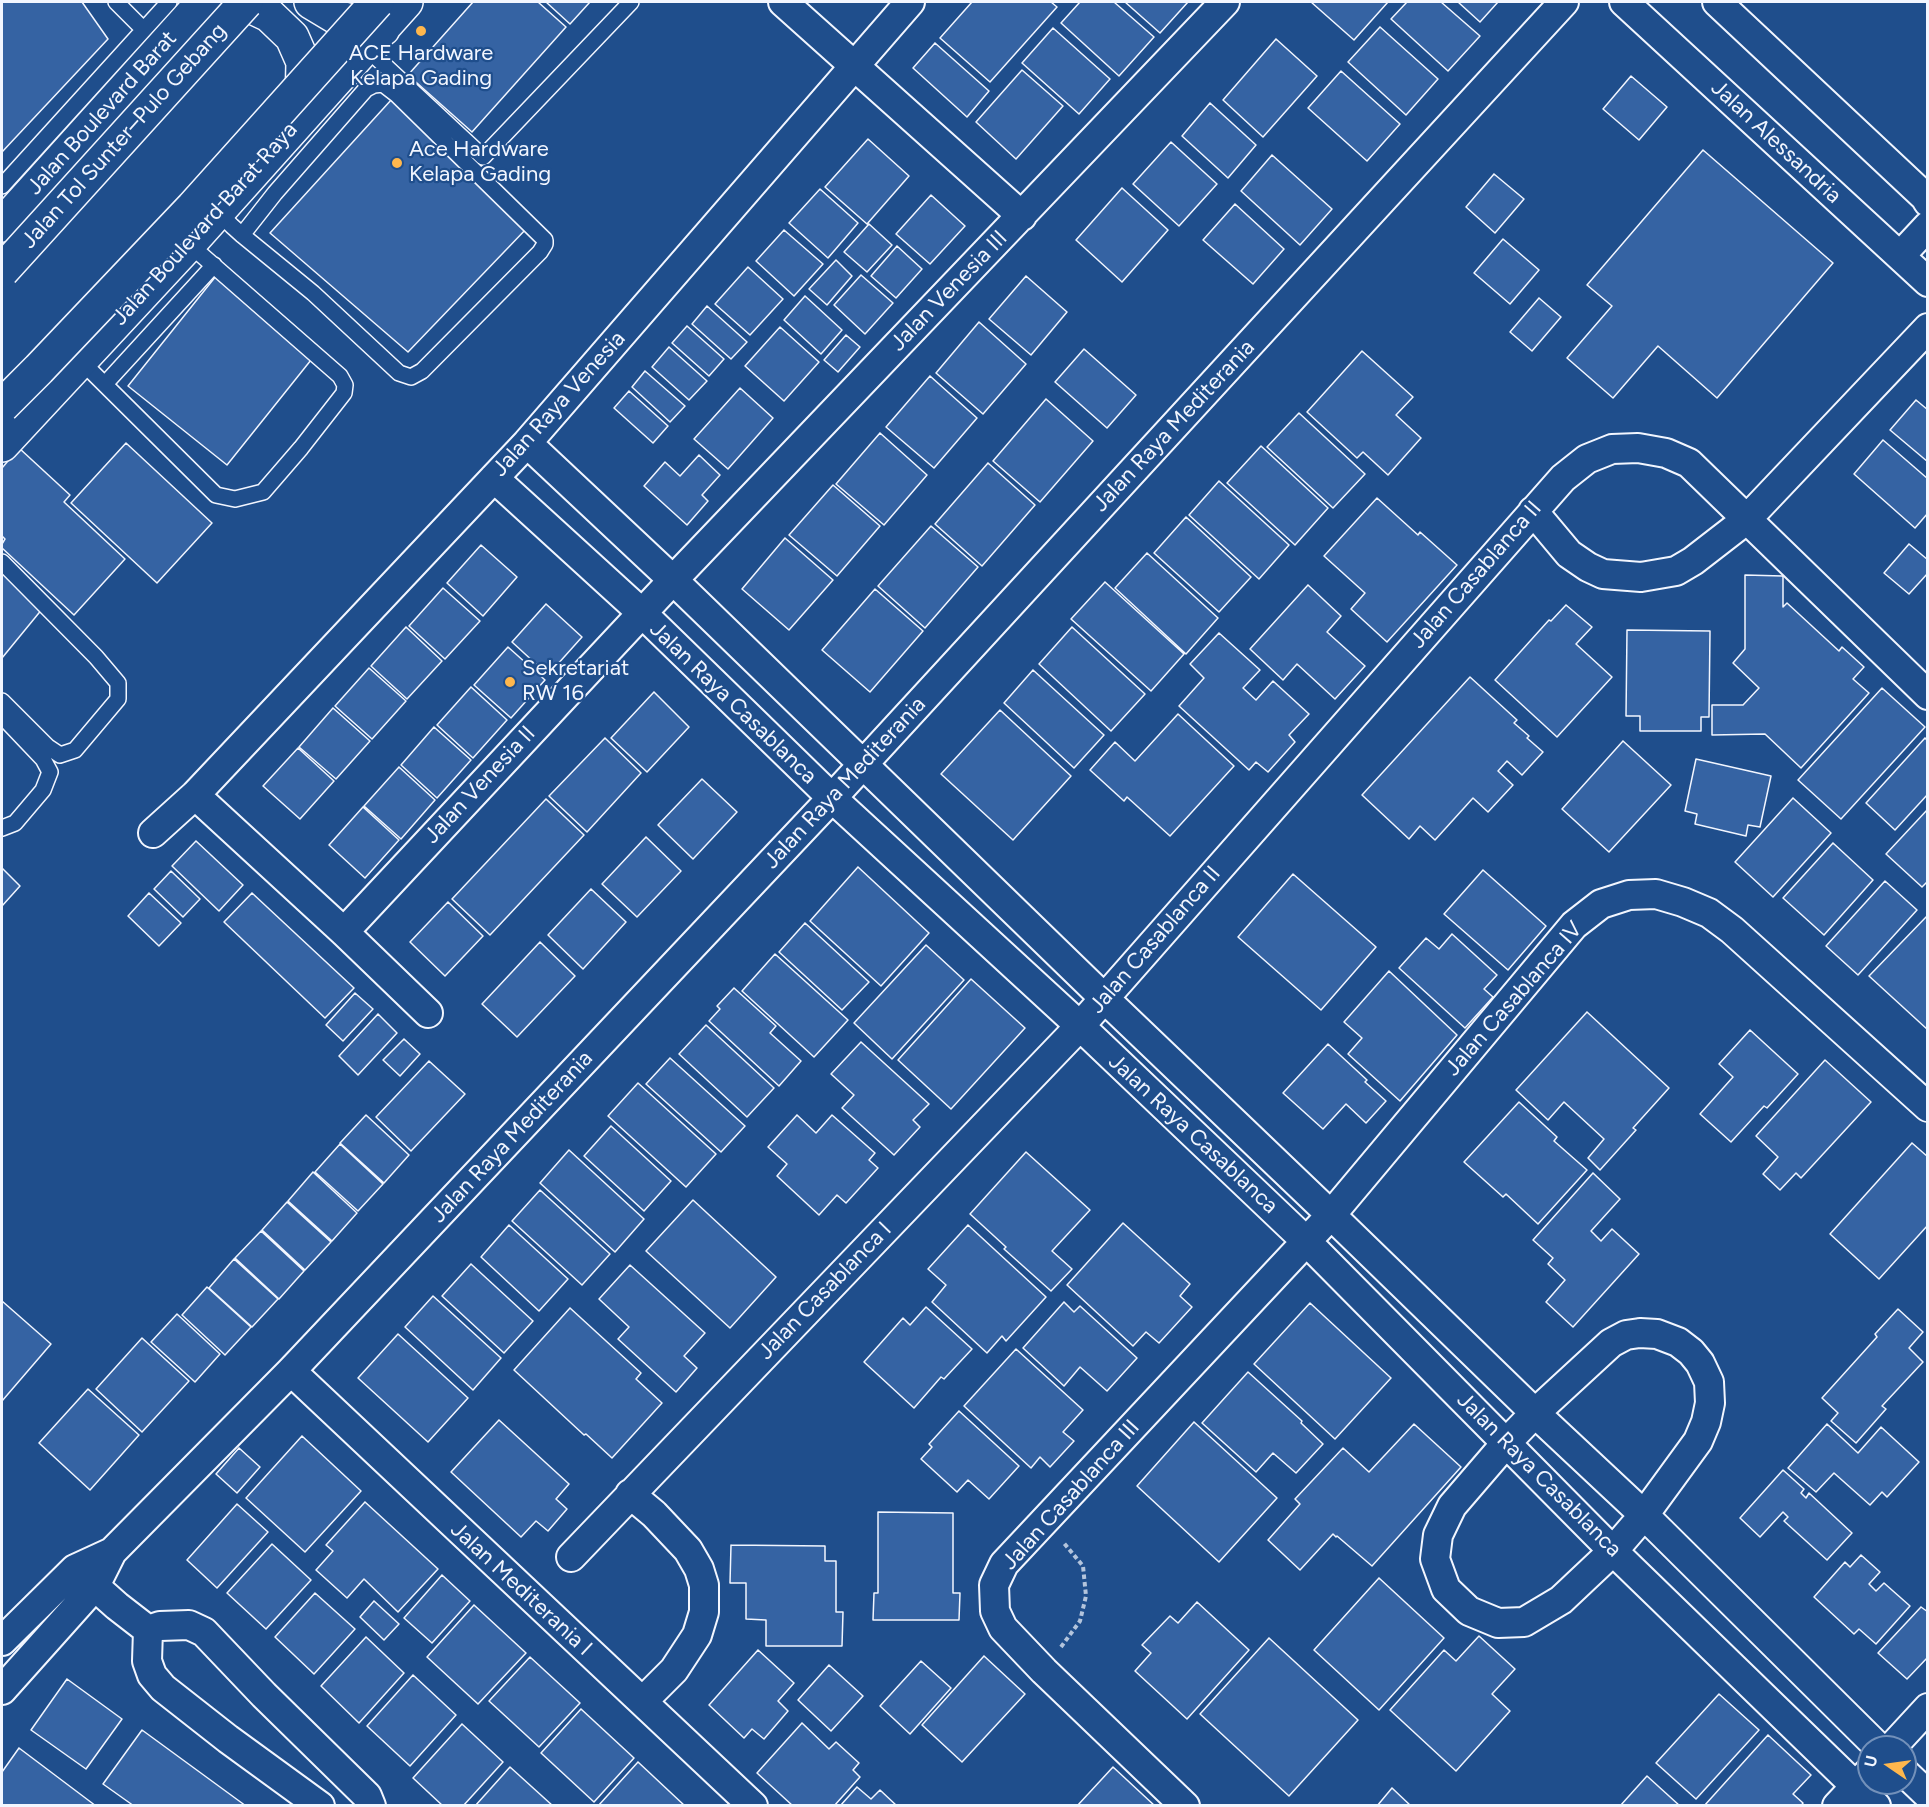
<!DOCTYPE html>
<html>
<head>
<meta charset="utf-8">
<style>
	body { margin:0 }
	#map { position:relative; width:1929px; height:1807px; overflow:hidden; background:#1f4e8c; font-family:Figtree,sans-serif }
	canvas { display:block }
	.frame { position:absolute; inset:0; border:3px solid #f2f6ff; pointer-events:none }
	.north { position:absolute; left:1857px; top:1735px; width:60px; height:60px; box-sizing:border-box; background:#1f4e8c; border:2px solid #7391ba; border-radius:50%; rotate:283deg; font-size:16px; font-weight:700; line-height:24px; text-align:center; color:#f2f6ff }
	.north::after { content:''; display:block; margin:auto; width:21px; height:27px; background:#ffb74d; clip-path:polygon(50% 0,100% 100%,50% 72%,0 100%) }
</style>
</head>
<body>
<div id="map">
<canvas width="1929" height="1807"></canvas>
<div class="frame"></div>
<div class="north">U</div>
</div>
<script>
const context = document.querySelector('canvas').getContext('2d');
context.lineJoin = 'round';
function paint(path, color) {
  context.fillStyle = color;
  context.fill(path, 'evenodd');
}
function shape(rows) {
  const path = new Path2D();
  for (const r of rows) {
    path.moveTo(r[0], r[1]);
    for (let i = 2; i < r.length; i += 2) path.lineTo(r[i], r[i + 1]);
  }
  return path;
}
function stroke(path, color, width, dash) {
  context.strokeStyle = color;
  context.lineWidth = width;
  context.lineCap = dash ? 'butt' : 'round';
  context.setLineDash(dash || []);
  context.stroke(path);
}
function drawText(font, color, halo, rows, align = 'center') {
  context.font = font + ' Figtree,sans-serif';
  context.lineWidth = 4.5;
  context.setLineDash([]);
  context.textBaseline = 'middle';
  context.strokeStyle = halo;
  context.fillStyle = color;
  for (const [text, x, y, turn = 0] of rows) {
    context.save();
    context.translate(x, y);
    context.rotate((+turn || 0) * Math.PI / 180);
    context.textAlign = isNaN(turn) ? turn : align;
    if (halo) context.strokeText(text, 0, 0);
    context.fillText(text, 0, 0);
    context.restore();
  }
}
const building = shape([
	[2,2,82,2,108,39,2,152,2,2],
	[473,2,538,2,566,27,472,132,408,75,473,2],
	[546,2,590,2,570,24,546,2],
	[972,2,1051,2,1057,7,990,82,940,38,972,2],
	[1080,2,1114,2,1154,37,1119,76,1061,23,1080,2],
	[1125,2,1188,2,1160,33,1125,2],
	[1311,2,1388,2,1354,40,1311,2],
	[1407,2,1441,2,1480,36,1448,71,1391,19,1407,2],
	[1458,2,1498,2,1480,22,1458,2],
	[1380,27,1438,79,1406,115,1348,62,1380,27],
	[1053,28,1110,79,1079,114,1022,63,1053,28],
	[1276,39,1317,76,1263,137,1223,100,1276,39],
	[935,43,989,91,967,117,913,68,935,43],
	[1022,70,1063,106,1016,159,976,122,1022,70],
	[1341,71,1400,124,1367,161,1308,108,1341,71],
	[1631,76,1667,107,1639,140,1603,109,1631,76],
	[392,99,528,227,408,352,270,233,392,99],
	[1210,103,1256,145,1228,178,1182,136,1210,103],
	[868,139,909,176,867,224,825,187,868,139],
	[1171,142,1217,184,1179,226,1133,184,1171,142],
	[1703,150,1833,263,1717,398,1658,346,1613,398,1567,358,1612,306,1587,285,1703,150],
	[1272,155,1332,209,1300,245,1241,191,1272,155],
	[1494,174,1524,199,1495,233,1466,207,1494,174],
	[1122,188,1168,230,1122,282,1076,240,1122,188],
	[820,189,858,223,828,258,789,223,820,189],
	[931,195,965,226,930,264,896,234,931,195],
	[1235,204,1284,249,1253,284,1203,240,1235,204],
	[869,224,892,245,867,272,844,252,869,224],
	[784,230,823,264,794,296,756,261,784,230],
	[1503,239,1539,270,1510,304,1474,273,1503,239],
	[897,246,922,269,896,298,871,276,897,246],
	[836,260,852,276,827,305,809,289,836,260],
	[748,267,783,299,750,335,715,304,748,267],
	[861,275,893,303,865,334,834,305,861,275],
	[216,276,315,355,227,465,128,386,216,276],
	[1026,276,1067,312,1031,355,989,319,1026,276],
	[805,296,842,330,821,354,784,320,805,296],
	[1539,298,1561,317,1532,351,1510,332,1539,298],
	[707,306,747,342,731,359,692,324,707,306],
	[979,322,1026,364,983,414,936,373,979,322],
	[687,326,724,359,709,376,672,343,687,326],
	[780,327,819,362,784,401,745,366,780,327],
	[846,335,860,347,838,372,824,360,846,335],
	[669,347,707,381,689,400,652,367,669,347],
	[1084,349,1136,395,1107,428,1055,382,1084,349],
	[1362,351,1413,397,1396,415,1421,438,1388,475,1363,452,1357,458,1307,412,1362,351],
	[645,371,685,406,670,422,632,387,645,371],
	[930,376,977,418,934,468,886,427,930,376],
	[740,388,773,418,728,469,694,439,740,388],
	[629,391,668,426,653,443,614,408,629,391],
	[1046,399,1093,441,1040,502,993,461,1046,399],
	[1916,400,1928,410,1928,462,1890,430,1916,400],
	[1299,413,1365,474,1333,508,1267,447,1299,413],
	[880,433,927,475,884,525,836,484,880,433],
	[1883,440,1928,479,1928,513,1915,528,1854,474,1883,440],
	[126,443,212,523,157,583,71,503,126,443],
	[1261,446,1328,508,1295,545,1227,483,1261,446],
	[19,448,70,495,64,502,125,559,74,615,2,548,2,544,5,539,2,536,2,468,19,448],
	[699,455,720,475,702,495,708,501,687,525,644,486,665,462,680,476,699,455],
	[988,463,1035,505,982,566,935,524,988,463],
	[1219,481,1289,545,1259,579,1189,515,1219,481],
	[833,485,880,526,837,576,789,535,833,485],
	[1377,498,1418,535,1420,532,1457,565,1387,642,1351,609,1365,593,1324,556,1377,498],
	[1186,517,1251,577,1219,612,1154,553,1186,517],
	[931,526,978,567,925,628,878,586,931,526],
	[785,538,833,580,789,630,742,589,785,538],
	[1909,544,1928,560,1928,573,1909,594,1884,573,1909,544],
	[481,545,517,577,483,616,447,583,481,545],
	[1147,553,1218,618,1186,654,1115,588,1147,553],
	[2,573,43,608,2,658,2,573],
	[1745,575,1783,576,1783,607,1787,603,1839,651,1842,647,1864,667,1853,679,1869,693,1801,768,1765,734,1712,735,1712,705,1743,705,1759,688,1733,663,1745,649,1745,575],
	[1105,582,1184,654,1151,691,1071,619,1105,582],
	[1308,585,1341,616,1327,632,1365,666,1335,699,1297,664,1283,680,1250,649,1308,585],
	[443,588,480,621,445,659,409,626,443,588],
	[875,589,923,631,870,692,822,650,875,589],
	[546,604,582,637,548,675,512,642,546,604],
	[1566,605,1592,627,1576,644,1612,677,1557,737,1495,680,1549,620,1551,621,1566,605],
	[406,627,442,661,407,699,371,666,406,627],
	[1072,627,1145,694,1111,731,1039,664,1072,627],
	[1627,630,1710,631,1709,717,1701,717,1701,731,1640,731,1640,716,1626,716,1627,630],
	[1219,633,1260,670,1243,688,1256,700,1273,681,1309,714,1289,735,1295,742,1268,772,1256,762,1249,770,1179,706,1204,678,1190,664,1219,633],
	[508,647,545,680,511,718,474,685,508,647],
	[369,668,406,701,372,739,335,706,369,668],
	[1033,670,1104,735,1074,768,1004,703,1033,670],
	[1470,677,1517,720,1514,723,1529,736,1527,738,1543,752,1522,775,1507,761,1498,771,1513,785,1488,812,1473,798,1435,840,1420,826,1409,839,1362,795,1470,677],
	[471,687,507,720,473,758,437,725,471,687],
	[1882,688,1925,727,1841,819,1798,780,1882,688],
	[654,692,689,727,647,772,611,738,654,692],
	[333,708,370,741,336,779,299,747,333,708],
	[1000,710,1071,776,1013,840,941,774,1000,710],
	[1178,714,1234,766,1170,836,1127,797,1124,801,1090,770,1115,742,1135,761,1178,714],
	[434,727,471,760,437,798,401,765,434,727],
	[605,738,641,773,587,832,549,796,605,738],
	[1925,738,1928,741,1928,794,1895,830,1866,803,1925,738],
	[1623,741,1671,785,1609,852,1562,809,1623,741],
	[298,748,334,781,300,819,263,786,298,748],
	[1696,759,1771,776,1760,827,1748,825,1746,836,1695,824,1697,814,1685,811,1696,759],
	[399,767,435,800,401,839,364,806,399,767],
	[702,779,737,812,693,859,658,825,702,779],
	[1793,798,1831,833,1773,897,1735,862,1793,798],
	[546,799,584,835,490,935,452,899,546,799],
	[363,807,399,840,365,878,329,845,363,807],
	[1928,809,1928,881,1922,887,1886,854,1928,809],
	[646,837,681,871,637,917,602,884,646,837],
	[196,841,243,885,219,911,172,866,196,841],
	[1833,843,1873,880,1824,935,1783,898,1833,843],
	[858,867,929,933,881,986,810,921,858,867],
	[2,868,20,886,2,906,2,868],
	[1483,870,1546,926,1508,970,1444,914,1483,870],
	[171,871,200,899,183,917,154,889,171,871],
	[1293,874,1376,947,1321,1010,1238,937,1293,874],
	[1885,881,1917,910,1858,975,1826,946,1885,881],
	[591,889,626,922,583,969,548,935,591,889],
	[149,893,181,923,159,946,128,916,149,893],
	[252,893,354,988,325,1018,224,922,252,893],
	[448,902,483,936,445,976,410,942,448,902],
	[1928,915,1928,1030,1869,976,1928,915],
	[805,923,869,982,842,1010,779,952,805,923],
	[1452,934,1497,975,1484,989,1493,997,1465,1028,1399,968,1426,938,1439,949,1452,934],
	[540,942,575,976,517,1037,482,1004,540,942],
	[926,945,964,980,892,1059,854,1023,926,945],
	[775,954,848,1020,814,1057,742,991,775,954],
	[1389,971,1457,1035,1400,1101,1348,1054,1362,1038,1344,1022,1389,971],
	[971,979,1025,1028,951,1109,898,1060,971,979],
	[734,988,776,1026,770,1033,801,1061,779,1086,709,1021,720,1009,717,1006,734,988],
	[355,993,373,1009,343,1041,326,1025,355,993],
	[1587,1012,1669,1088,1633,1128,1636,1130,1600,1170,1588,1158,1604,1139,1564,1102,1548,1120,1516,1090,1587,1012],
	[378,1014,397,1033,358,1075,339,1056,378,1014],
	[706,1025,774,1088,747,1117,679,1054,706,1025],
	[1750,1030,1798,1074,1767,1108,1764,1106,1731,1142,1700,1114,1733,1077,1719,1064,1750,1030],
	[404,1039,420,1054,400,1076,383,1060,404,1039],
	[861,1042,929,1104,913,1120,920,1127,894,1155,842,1108,854,1095,831,1074,861,1042],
	[1328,1044,1367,1080,1365,1082,1386,1101,1366,1123,1346,1104,1323,1129,1283,1093,1328,1044],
	[670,1058,745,1126,721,1152,646,1084,670,1058],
	[1825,1060,1871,1102,1801,1178,1796,1173,1780,1190,1763,1174,1778,1157,1756,1136,1825,1060],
	[429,1061,465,1094,411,1151,376,1117,429,1061],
	[638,1083,716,1154,686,1187,608,1116,638,1083],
	[1519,1102,1557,1137,1554,1141,1587,1170,1538,1224,1506,1194,1503,1197,1464,1162,1519,1102],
	[366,1115,409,1155,384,1183,340,1143,366,1115],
	[797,1115,816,1133,832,1115,875,1153,869,1160,878,1168,846,1203,837,1195,819,1215,777,1176,787,1164,768,1147,797,1115],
	[611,1126,671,1181,644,1211,584,1156,611,1126],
	[1912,1143,1928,1157,1928,1225,1879,1279,1830,1234,1912,1143],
	[340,1144,383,1184,358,1211,315,1172,340,1144],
	[569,1150,644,1219,615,1252,540,1183,569,1150],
	[1026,1152,1090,1210,1052,1251,1072,1269,1051,1291,1004,1249,1006,1247,970,1214,1026,1152],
	[313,1172,357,1213,332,1241,288,1201,313,1172],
	[1593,1173,1620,1199,1591,1231,1601,1241,1612,1229,1639,1254,1573,1327,1546,1302,1565,1280,1548,1264,1553,1258,1533,1240,1593,1173],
	[540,1190,610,1254,582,1285,512,1221,540,1190],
	[693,1200,776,1277,730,1328,646,1251,693,1200],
	[287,1202,331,1242,305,1270,262,1230,287,1202],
	[1123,1223,1190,1284,1180,1296,1192,1307,1159,1343,1146,1332,1133,1346,1067,1285,1123,1223],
	[509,1225,568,1279,539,1311,481,1257,509,1225],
	[968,1225,1046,1297,1006,1341,1002,1336,987,1353,932,1302,946,1285,928,1269,968,1225],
	[261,1231,304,1271,279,1299,235,1258,261,1231],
	[234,1259,278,1299,252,1327,209,1288,234,1259],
	[471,1264,533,1321,504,1353,442,1296,471,1264],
	[630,1265,705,1333,684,1356,697,1368,676,1392,618,1339,629,1327,599,1299,630,1265],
	[207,1287,251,1327,225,1355,182,1315,207,1287],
	[433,1296,501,1358,473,1390,405,1327,433,1296],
	[2,1301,51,1344,2,1401,2,1301],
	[1064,1302,1074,1312,1080,1306,1137,1358,1107,1391,1080,1367,1064,1386,1023,1348,1064,1302],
	[1310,1303,1391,1378,1335,1439,1254,1364,1310,1303],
	[926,1307,972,1349,944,1379,941,1377,914,1408,864,1362,903,1318,910,1325,926,1307],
	[570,1308,641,1373,636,1379,662,1403,612,1458,586,1434,584,1435,514,1370,570,1308],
	[1898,1309,1923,1332,1909,1348,1923,1362,1882,1406,1886,1409,1856,1443,1831,1421,1838,1413,1822,1398,1877,1337,1875,1334,1898,1309],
	[177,1314,220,1354,195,1382,151,1342,177,1314],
	[398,1334,468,1398,428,1442,358,1378,398,1334],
	[142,1338,189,1381,142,1432,96,1389,142,1338],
	[1016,1349,1083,1410,1063,1432,1074,1441,1050,1467,1040,1457,1031,1468,964,1406,1016,1349],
	[1248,1372,1302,1421,1301,1423,1323,1444,1296,1473,1273,1453,1256,1472,1202,1423,1248,1372],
	[88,1389,139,1435,90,1490,39,1443,88,1389],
	[959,1411,1019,1466,989,1499,968,1480,957,1492,921,1459,932,1447,929,1444,959,1411],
	[499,1420,569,1484,556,1499,567,1509,548,1531,536,1521,521,1537,451,1472,499,1420],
	[1194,1422,1277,1498,1219,1562,1137,1486,1194,1422],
	[1414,1424,1461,1467,1372,1566,1337,1536,1336,1537,1333,1534,1300,1570,1268,1540,1300,1504,1295,1499,1343,1448,1369,1472,1414,1424],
	[1827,1424,1858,1453,1881,1427,1919,1462,1887,1497,1882,1492,1870,1505,1834,1473,1816,1492,1788,1468,1827,1424],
	[302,1436,361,1491,305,1552,246,1498,302,1436],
	[239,1448,260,1467,237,1493,216,1474,239,1448],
	[1783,1470,1804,1489,1801,1493,1806,1498,1809,1493,1852,1533,1827,1560,1784,1521,1788,1517,1783,1512,1760,1537,1740,1518,1783,1470],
	[365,1502,438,1569,398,1612,364,1579,347,1598,316,1570,333,1551,326,1545,365,1502],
	[237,1504,268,1532,217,1588,187,1560,237,1504],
	[878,1512,953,1513,953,1593,960,1593,959,1620,873,1620,874,1593,878,1593,878,1512],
	[272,1544,311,1580,266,1629,227,1593,272,1544],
	[731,1545,825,1546,825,1561,836,1561,836,1612,843,1612,842,1646,766,1646,766,1620,746,1619,746,1583,730,1583,731,1545],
	[1861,1555,1880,1572,1869,1584,1876,1591,1884,1583,1910,1606,1876,1644,1859,1629,1854,1634,1814,1597,1845,1562,1850,1567,1861,1555],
	[442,1575,470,1601,432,1643,404,1618,442,1575],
	[1379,1578,1444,1638,1379,1710,1314,1650,1379,1578],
	[315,1593,355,1629,314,1674,275,1637,315,1593],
	[374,1601,399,1624,384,1640,360,1617,374,1601],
	[1197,1602,1249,1650,1187,1719,1135,1671,1151,1653,1142,1645,1170,1616,1178,1623,1197,1602],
	[474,1605,526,1653,478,1704,427,1657,474,1605],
	[1921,1607,1928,1612,1928,1657,1907,1679,1878,1653,1921,1607],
	[1479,1636,1515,1669,1492,1694,1510,1711,1456,1771,1390,1710,1444,1650,1456,1661,1479,1636],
	[366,1637,404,1673,359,1723,321,1686,366,1637],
	[1269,1638,1358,1720,1289,1796,1200,1714,1269,1638],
	[758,1650,794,1683,778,1701,788,1711,764,1739,752,1729,744,1738,709,1705,758,1650],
	[984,1656,1025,1694,962,1762,922,1725,984,1656],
	[530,1657,580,1703,539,1747,489,1701,530,1657],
	[921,1661,951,1688,910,1734,880,1706,921,1661],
	[829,1665,863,1696,831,1731,798,1700,829,1665],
	[413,1675,456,1715,410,1766,367,1726,413,1675],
	[67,1679,122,1719,86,1769,31,1730,67,1679],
	[1719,1694,1759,1730,1696,1799,1656,1763,1719,1694],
	[581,1709,634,1758,594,1802,541,1753,581,1709],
	[802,1723,829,1749,836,1742,859,1763,853,1770,860,1777,834,1806,793,1806,757,1773,802,1723],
	[462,1724,503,1762,463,1806,443,1806,413,1778,462,1724],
	[142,1730,246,1806,134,1806,103,1784,142,1730],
	[1768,1735,1811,1775,1793,1794,1803,1803,1801,1806,1704,1806,1768,1735],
	[19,1748,96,1806,2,1806,2,1772,19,1748],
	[638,1762,685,1806,598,1806,638,1762],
	[510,1767,553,1806,475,1806,510,1767],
	[1113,1767,1155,1806,1077,1806,1113,1767],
	[1647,1776,1680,1806,1620,1806,1647,1776],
	[857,1787,871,1799,880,1790,897,1806,840,1806,857,1787],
	[1392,1788,1411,1806,1377,1806,1392,1788]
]);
paint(building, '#3563a3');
stroke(building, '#f2f6ff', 1.5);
const lane = shape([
	[116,2,143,29],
	[365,47,483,157,631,2],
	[2,186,169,2],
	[218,212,232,226,242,235,313,293,399,373,411,377,422,371,540,252,545,244,545,240,396,94,383,84,374,85,366,89,275,193,242,235],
	[80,360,216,495,235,499,263,492,301,448,344,393,345,385,340,376,189,244],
	[105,384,214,265],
	[2,562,96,657,118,683,118,699,75,750,60,755,48,747,2,701],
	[2,716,43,759,50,772,43,790,15,823,2,828]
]);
const street = shape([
	[783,2,1022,216],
	[1624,2,1928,282],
	[1717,2,1925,197,1928,202],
	[1900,256,1928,226],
	[527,443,673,580,1104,998,1331,1215,1535,1413,1644,1515,1878,1747],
	[494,478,642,613,832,798,1080,1026,1307,1242,1613,1551,1876,1806],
	[1533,511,1569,554,1588,567,1603,574,1641,577,1676,571,1693,561,1746,520,1928,328],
	[195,795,344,932,428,1013],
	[153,833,195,795,527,443,910,2],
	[344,932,673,580,1225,2],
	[1640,1333,1657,1334,1678,1342,1691,1352,1700,1363,1709,1382,1710,1403,1706,1422,1698,1441,1644,1515,1613,1551,1561,1600,1524,1622,1498,1623,1469,1611,1446,1589,1435,1559,1438,1535,1452,1506,1507,1442,1535,1413,1611,1343,1626,1335,1640,1333],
	[291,1371,753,1806],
	[630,1494,654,1514,688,1550,699,1569,704,1585,704,1612,697,1635,674,1670,651,1693],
	[571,1557,1080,1026,1563,478,1587,459,1612,449,1638,448,1666,453,1689,463,1928,695],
	[80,1573,117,1606,148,1630],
	[148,1630,160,1626,189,1625,204,1632,264,1695,367,1796,371,1806],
	[148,1630,147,1661,152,1675,163,1688,228,1739,320,1806],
	[2,1641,75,1569,112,1552],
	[2,1690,95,1586,112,1552,291,1371,832,798,1564,2],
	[1892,1747,1928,1708],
	[1905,1773,1928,1795],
	[1185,1806,1044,1671,1003,1628,995,1611,994,1585,1004,1564,1331,1215,1574,925,1601,904,1629,895,1656,894,1683,902,1709,913,1732,930,1928,1107],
	[1837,1806,1868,1773]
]);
const secondary = shape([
	[311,2,336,17,383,29],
	[217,3,250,6,269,15,292,37,303,62,302,106],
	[2,225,203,2],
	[2,445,189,244,406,2]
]);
stroke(lane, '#f2f6ff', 18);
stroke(street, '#f2f6ff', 32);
stroke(secondary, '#f2f6ff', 36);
stroke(shape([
	[1061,1647,1080,1621,1086,1596,1083,1566,1063,1542]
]), '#b3c4dc', 4, [4.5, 3]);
stroke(lane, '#1f4e8c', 15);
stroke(street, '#1f4e8c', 28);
stroke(secondary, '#1f4e8c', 33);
const highwayBridge = shape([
	[2,271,246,2],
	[2,406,39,369,193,207,377,2]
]);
stroke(highwayBridge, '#f2f6ff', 36, []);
stroke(highwayBridge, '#1f4e8c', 33);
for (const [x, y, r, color] of [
	[421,31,6,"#ffb74d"],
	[397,163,6,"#ffb74d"],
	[510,682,6,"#ffb74d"]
]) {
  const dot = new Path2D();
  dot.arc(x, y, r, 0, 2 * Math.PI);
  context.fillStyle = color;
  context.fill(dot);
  stroke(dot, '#1f4e8c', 2);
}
drawText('22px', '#f2f6ff', '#1f4e8c', [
	["ACE Hardware",421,54,"center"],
	["Kelapa Gading",421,79,"center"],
	["Ace Hardware",409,150],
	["Kelapa Gading",409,175],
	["Sekretariat",522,669],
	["RW 16",522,694]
], 'left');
drawText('22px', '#f2f6ff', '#1f4e8c', [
	["Jalan Boulevard Barat",102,113,-48],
	["Jalan Tol Sunter–Pulo Gebang",124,136,-48],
	["Jalan Alessandria",1776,142,43],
	["Jalan Boulevard Barat Raya",205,224,-48],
	["Jalan Venesia III",949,291,-46],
	["Jalan Raya Venesia",559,404,-48],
	["Jalan Raya Mediterania",1174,426,-47],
	["Jalan Casablanca II",1476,575,-49],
	["Jalan Raya Casablanca",733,703,44],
	["Jalan Raya Mediterania",845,783,-47],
	["Jalan Venesia II",480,785,-47],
	["Jalan Casablanca II",1155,940,-49],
	["Jalan Casablanca IV",1514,999,-49],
	["Jalan Raya Casablanca",1193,1134,43],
	["Jalan Raya Mediterania",512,1137,-47],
	["Jalan Casablanca I",825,1291,-46],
	["Jalan Raya Casablanca",1539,1475,45],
	["Jalan Casablanca III",1071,1495,-48],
	["Jalan Mediterania I",521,1589,43]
]);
</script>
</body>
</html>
